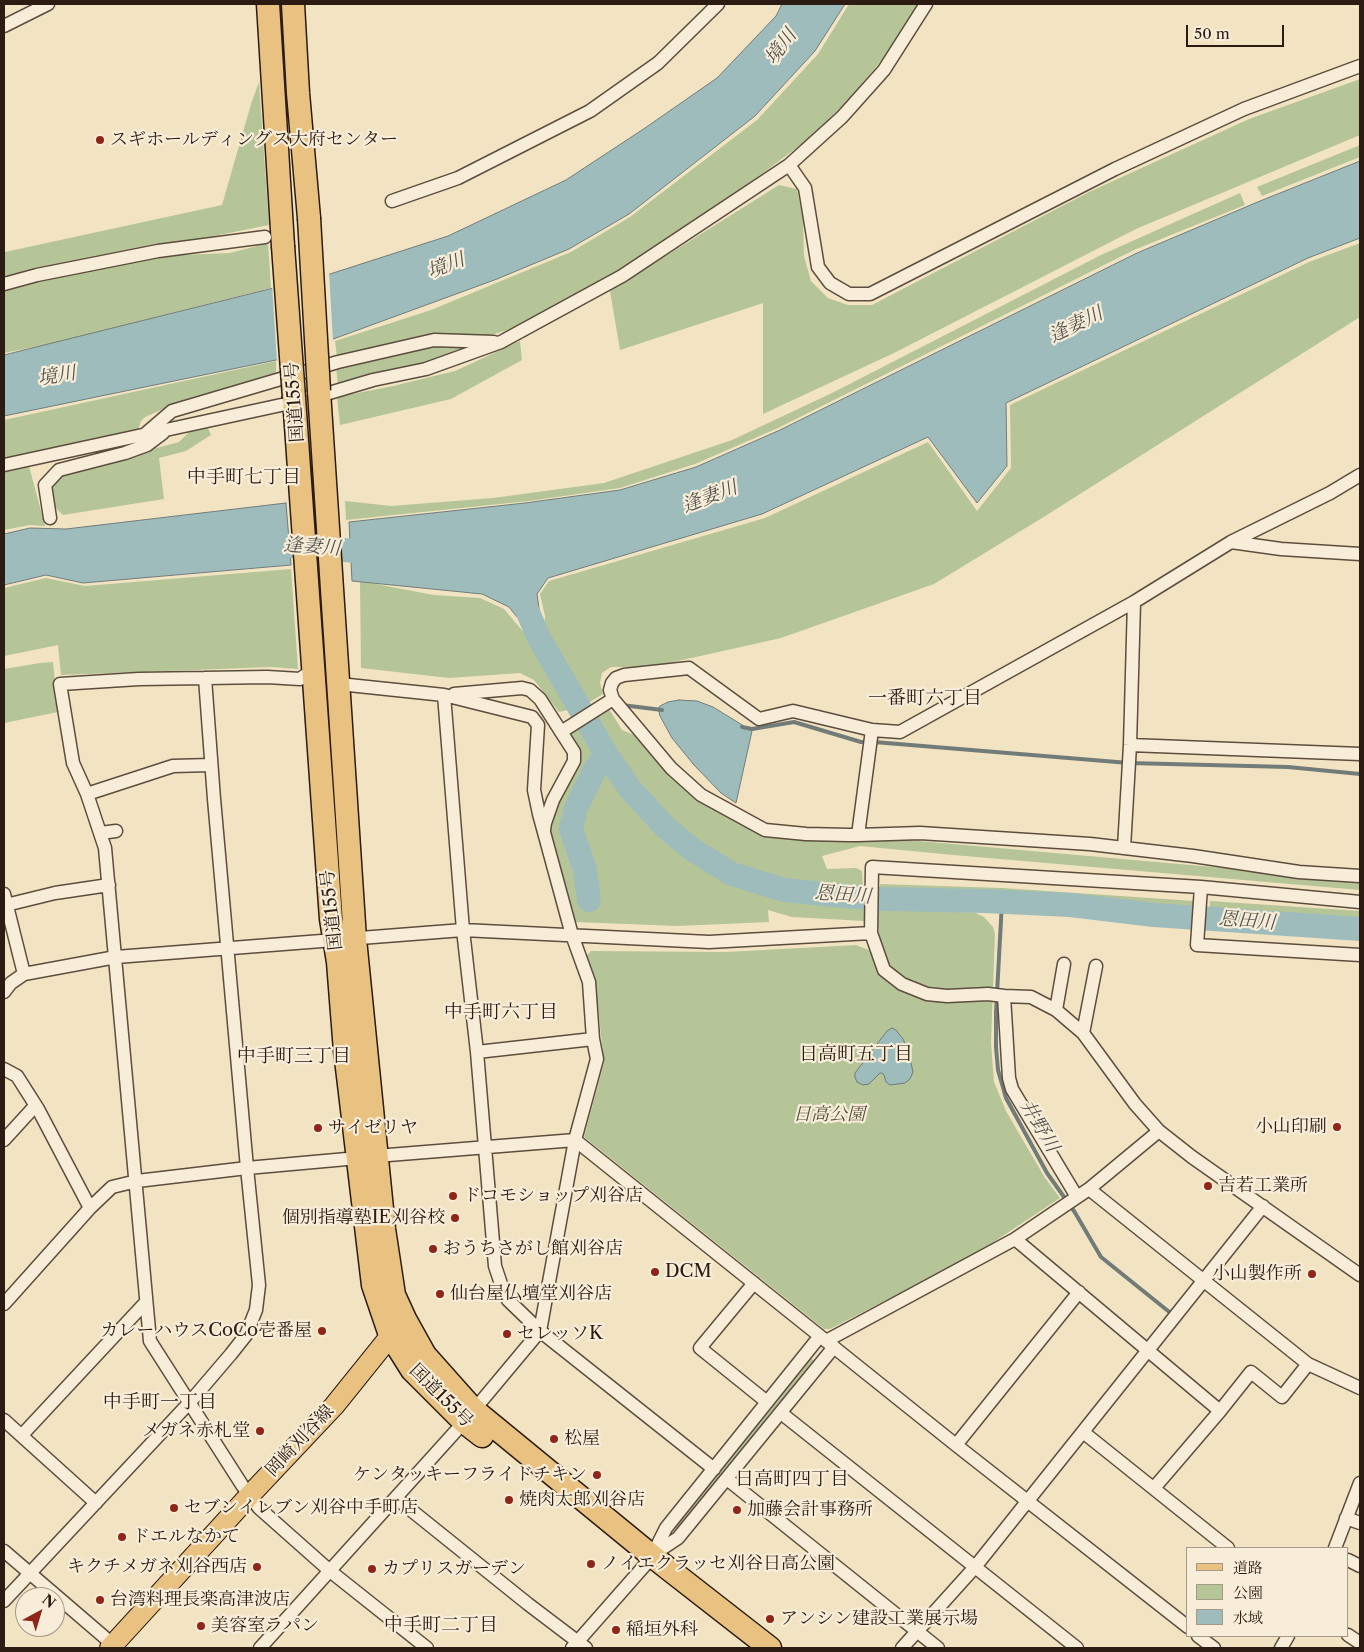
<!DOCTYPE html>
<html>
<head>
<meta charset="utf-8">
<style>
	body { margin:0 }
	#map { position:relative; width:1364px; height:1652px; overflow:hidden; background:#f2e4c3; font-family:"Libre Caslon Text","Noto Serif JP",serif }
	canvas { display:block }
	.frame { position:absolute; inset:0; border:5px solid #2b1b12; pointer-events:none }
	.legend { position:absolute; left:1186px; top:1547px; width:162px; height:90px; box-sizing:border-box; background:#f7edd8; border:1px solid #a59989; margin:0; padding:6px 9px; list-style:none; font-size:15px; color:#2b1b12 }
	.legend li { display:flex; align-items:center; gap:10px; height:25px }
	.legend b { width:25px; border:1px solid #a59989 }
	.north { position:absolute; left:15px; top:1587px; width:50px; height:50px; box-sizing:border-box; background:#f7edd8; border:1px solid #a59989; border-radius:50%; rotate:39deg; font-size:14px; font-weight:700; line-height:20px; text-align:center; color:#2b1b12 }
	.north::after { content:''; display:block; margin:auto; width:18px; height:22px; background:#8f2418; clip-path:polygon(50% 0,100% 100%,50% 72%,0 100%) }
	.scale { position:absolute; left:1186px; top:25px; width:98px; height:22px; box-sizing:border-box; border:2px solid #2b1b12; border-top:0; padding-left:6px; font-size:15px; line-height:18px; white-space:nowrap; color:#2b1b12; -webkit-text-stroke:4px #f7edd8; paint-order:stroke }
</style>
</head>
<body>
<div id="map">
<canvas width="1364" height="1652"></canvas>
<div class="frame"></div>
<ul class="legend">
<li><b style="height:6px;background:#e9c282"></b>道路</li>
<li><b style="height:14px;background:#b5c598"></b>公園</li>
<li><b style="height:14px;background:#9fbcbd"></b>水域</li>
</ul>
<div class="north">N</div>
<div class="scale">50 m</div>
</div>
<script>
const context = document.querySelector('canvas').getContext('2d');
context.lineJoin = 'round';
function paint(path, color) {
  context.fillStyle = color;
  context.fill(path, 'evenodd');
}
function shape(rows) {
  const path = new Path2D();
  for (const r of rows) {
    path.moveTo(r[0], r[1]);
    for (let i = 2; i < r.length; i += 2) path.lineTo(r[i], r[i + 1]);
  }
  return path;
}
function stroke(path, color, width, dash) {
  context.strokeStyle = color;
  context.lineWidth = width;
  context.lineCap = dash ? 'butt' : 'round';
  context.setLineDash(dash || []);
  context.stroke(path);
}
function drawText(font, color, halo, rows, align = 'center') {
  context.font = font + ' "Libre Caslon Text","Noto Serif JP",serif';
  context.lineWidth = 4.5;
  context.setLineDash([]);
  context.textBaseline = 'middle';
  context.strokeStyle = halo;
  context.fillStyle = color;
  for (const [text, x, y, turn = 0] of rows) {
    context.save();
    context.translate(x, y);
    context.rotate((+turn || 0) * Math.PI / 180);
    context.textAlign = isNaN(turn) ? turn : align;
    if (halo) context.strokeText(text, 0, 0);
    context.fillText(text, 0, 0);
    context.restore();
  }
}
paint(shape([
	[849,4,920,4,891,49,853,94,819,131,763,173,679,231,614,274,517,327,488,336,433,333,337,357,335,341,431,310,571,252,630,217,757,120,818,54],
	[1360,79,1360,135,1136,229,894,353,763,414,763,303,620,350,610,291,779,185,797,189,803,220,804,256,811,281,828,298,848,305,872,305,1089,192,1249,119],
	[259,82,269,225,38,271,4,281,4,246,5,252,222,205,251,104],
	[1360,145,1360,157,1262,196,1257,187],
	[1240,193,1245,205,1134,250,778,428,695,464,620,488,529,501,346,520,345,501,391,506,493,498,604,483,732,440,832,393,1101,255],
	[268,243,271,288,54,343,4,353,4,288,155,256,230,253],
	[1360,243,1360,317,1042,518,934,584,781,638,669,663,635,667,611,667,602,673,600,683,603,694,585,705,544,637,545,616,540,594,549,581,765,518,928,442,977,511,1011,468,1010,405,1309,262],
	[520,341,522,360,451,399,340,425,337,397,393,386,455,371],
	[434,345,471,347,471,351,338,385,336,367],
	[276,361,276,376,171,406,145,417,141,421,137,434,4,461,4,420],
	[207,426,211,435,186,451,159,458,164,499,63,515,54,506,52,485,64,473,179,442,190,431],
	[29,466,45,526,30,525,4,530,4,472],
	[291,569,298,669,272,667,61,675,58,645,4,656,4,588,46,578,85,586],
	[360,581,434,595,480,598,504,609,537,648,573,709,559,712,534,680,520,673,449,678,361,668],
	[53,662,58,712,4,723,4,669,40,663],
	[609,709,622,730,639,737,669,772,765,833,874,837,1360,880,1360,890,953,855,860,846,822,856,827,869,856,868,862,871,863,888,803,883,765,874,736,864,709,849,691,836,663,812,645,790,620,755,596,717],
	[579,727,592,747,592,760,565,818,563,836,583,908,595,905,576,833,580,809,604,764,632,806,661,837,698,865,729,882,770,896,805,903,865,907,864,921,792,917,768,910,769,922,678,926,575,922,549,836,551,816,559,795,581,756,568,734],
	[880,884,1003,888,1194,901,1193,908,1002,895,881,893],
	[1210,901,1360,911,1360,918,1210,909],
	[876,906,976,913,984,917,993,927,995,934,991,1043,994,1082,1006,1111,1045,1178,1060,1198,974,1255,830,1329,824,1329,584,1137,604,1063,595,979,584,958,591,951,726,952,856,945,869,950,879,935],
	[810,1358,815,1361,678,1531,674,1527]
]), '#b5c598');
const water = shape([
	[782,4,845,4,815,51,755,116,629,214,569,249,497,279,276,360,4,416,4,355,330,274,448,236,566,180,645,128,717,78,776,16,782,4],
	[1360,161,1360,238,1308,258,1006,403,1007,466,977,503,928,437,762,514,548,578,537,594,542,630,530,633,509,607,482,594,352,581,349,522,525,503,620,490,696,467,780,430,1137,253,1260,201,1360,161],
	[286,503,291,565,83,583,46,575,4,585,4,534,30,528,66,529,286,503],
	[679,700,697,701,713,707,752,731,736,803,721,793,694,765,672,738,660,716,658,708,660,706,668,702,679,700],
	[892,1028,896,1030,903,1039,908,1050,913,1072,910,1079,905,1083,890,1085,886,1082,884,1075,882,1073,880,1073,869,1084,863,1085,857,1082,855,1077,855,1073,887,1031,892,1028]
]);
paint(water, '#9fbcbd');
stroke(water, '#717c79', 1);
paint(shape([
	[329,272,333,341,277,362,272,285]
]), '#f2e4c3');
stroke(shape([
	[622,705,662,710],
	[579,708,593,706],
	[742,727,752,729,794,722,861,742,867,742],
	[874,742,1129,763,1288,767,1360,774],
	[1002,902,996,1012,996,1047,998,1070,1006,1098,1047,1173,1074,1211,1101,1257,1173,1315]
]), '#717c79', 4);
stroke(shape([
	[257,545,267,544,383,553],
	[524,603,538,636,606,754,631,790,665,827,693,850,732,874,784,890,833,895,883,899,985,901,1070,905,1154,915,1360,929],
	[589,900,585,870,571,829,576,808,594,771,606,754]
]), '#9fbcbd', 24);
const street = shape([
	[4,26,48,4],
	[789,165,805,188,818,267,830,283,849,294,870,294,1115,169,1244,109,1360,66],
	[392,201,458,178,590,111,658,63,718,4],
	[4,284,37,275,158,251,265,237],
	[319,396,373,380,426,369,501,342,622,276,789,165,842,117,884,70,926,4],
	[144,435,172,411,338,362,434,340,494,342],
	[4,465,295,402],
	[50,518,45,485,59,470,125,453,147,445,163,433],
	[1231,542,1281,549,1360,554],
	[314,669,300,679,267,677,205,678,139,679,60,684,73,763,87,794,105,848,150,1341,242,1485,259,1508,330,1571,427,1648],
	[339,684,444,695,532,717,538,725,534,790,539,814,572,935,589,982,593,1039,597,1059,575,1140,540,1331,474,1410],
	[454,694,522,688,530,690,540,699,574,752,574,761,553,800,545,823,544,830],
	[444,695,463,930,477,1052,495,1266,501,1284,508,1300,540,1331,714,1469],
	[872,730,900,732,1134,602,1231,542,1330,493,1360,475],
	[561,732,613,699],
	[1130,745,1360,754],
	[87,794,173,766,211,765],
	[100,833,116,831],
	[858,835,872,730,793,711,759,719,689,668,624,675,616,678,612,683,610,690,613,699,671,768,701,795,765,830,806,834,849,835,858,835,920,833,1090,844,1193,856,1299,872,1360,876],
	[1124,848,1130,745,1134,602],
	[1201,887,1197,945,1360,955],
	[4,894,24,974],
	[6,905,55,893,109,885],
	[4,992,11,983,24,974,116,957,463,930,709,942,871,933],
	[1004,996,1031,997,1056,1010,1083,1033,1135,1104,1159,1131],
	[1056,1010,1064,964],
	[1083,1033,1096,966],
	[477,1052,593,1039],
	[4,1069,17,1076,38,1109,90,1208],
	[4,1140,35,1106],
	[376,1156,575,1140,956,1445,1188,1627],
	[1089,1189,1308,1364,1360,1388],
	[1077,1197,1012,1089,1009,1078,1004,996,988,994,947,996,927,994,902,984,884,970,871,933,872,867,1201,887,1360,902],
	[1015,1239,1220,1411,1154,1488],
	[754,1283,700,1348,767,1402],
	[4,1304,90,1208,112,1187,137,1181,247,1168,214,799,205,678],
	[826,1341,1015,1239,1089,1189,1159,1131,1192,1157,1360,1275],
	[1220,1411,1251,1372,1282,1397,1308,1364],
	[781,1413,1077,1648],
	[4,1420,96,1503],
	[1083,1432,1228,1548],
	[22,1435,146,1302],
	[956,1445,1079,1292],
	[727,1479,938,1648],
	[396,1498,528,1604,586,1648],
	[1346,1518,1360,1523],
	[1335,1548,1360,1483],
	[4,1551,117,1648],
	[654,1554,678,1538,834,1347],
	[1348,1560,1360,1566],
	[4,1601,190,1402,231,1354,246,1335,256,1310,259,1285,247,1168,358,1158],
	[1348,1635,1360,1643],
	[1198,1636,1214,1648],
	[260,1648,464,1422],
	[572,1648,645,1565,652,1556,666,1528,820,1336],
	[902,1648,975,1567,1263,1206],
	[1281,1648,1288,1636]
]);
const primary = shape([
	[110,1648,249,1496,334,1406,400,1324]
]);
const highway = shape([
	[268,4,283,246],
	[293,4,298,93,309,218],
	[319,391,355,939,384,1229,394,1295,405,1319,425,1355,474,1410,652,1556,770,1648],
	[294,398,331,919,338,962,345,1051,373,1285,390,1335,412,1370,464,1422,482,1436]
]);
stroke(street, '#5d4d3e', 15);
stroke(primary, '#2b1b12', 22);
stroke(highway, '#2b1b12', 25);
stroke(street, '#f7edd8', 12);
stroke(primary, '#e9c282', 20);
stroke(highway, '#e9c282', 22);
const highwayBridge = shape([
	[309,218,319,391],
	[283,246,294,398]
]);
stroke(highwayBridge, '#2b1b12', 25, []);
stroke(highwayBridge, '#e9c282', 22);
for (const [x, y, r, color] of [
	[100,140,5,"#8f2418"],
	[1337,1127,5,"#8f2418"],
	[318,1128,5,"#8f2418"],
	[1208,1186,5,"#8f2418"],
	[453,1196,5,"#8f2418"],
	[455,1218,5,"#8f2418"],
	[433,1249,5,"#8f2418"],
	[655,1272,5,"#8f2418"],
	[1312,1274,5,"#8f2418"],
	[440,1294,5,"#8f2418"],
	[322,1331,5,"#8f2418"],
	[507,1334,5,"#8f2418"],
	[260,1431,5,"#8f2418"],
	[554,1439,5,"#8f2418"],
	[597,1475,5,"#8f2418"],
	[509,1500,5,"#8f2418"],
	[174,1508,5,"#8f2418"],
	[737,1510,5,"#8f2418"],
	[122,1537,5,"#8f2418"],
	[591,1564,5,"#8f2418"],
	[257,1567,5,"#8f2418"],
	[372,1569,5,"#8f2418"],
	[100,1600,5,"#8f2418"],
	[770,1619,5,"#8f2418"],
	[201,1626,5,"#8f2418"],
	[616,1630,5,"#8f2418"]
]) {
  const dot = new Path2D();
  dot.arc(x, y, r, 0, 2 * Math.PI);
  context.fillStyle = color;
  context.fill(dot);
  stroke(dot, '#f7edd8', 2);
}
drawText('18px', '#2b1b12', '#f7edd8', [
	["スギホールディングス大府センター",110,140],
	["小山印刷",1327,1127,"right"],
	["サイゼリヤ",328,1128],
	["吉若工業所",1218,1186],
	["ドコモショップ刈谷店",463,1196],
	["個別指導塾IE刈谷校",445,1218,"right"],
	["おうちさがし館刈谷店",443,1249],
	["DCM",665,1272],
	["小山製作所",1302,1274,"right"],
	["仙台屋仏壇堂刈谷店",450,1294],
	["カレーハウスCoCo壱番屋",312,1331,"right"],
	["セレッソK",517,1334],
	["メガネ赤札堂",250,1431,"right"],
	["松屋",564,1439],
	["ケンタッキーフライドチキン",587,1475,"right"],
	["焼肉太郎刈谷店",519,1500],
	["セブンイレブン刈谷中手町店",184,1508],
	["加藤会計事務所",747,1510],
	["ドエルなかて",132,1537],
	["ノイエクラッセ刈谷日高公園",601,1564],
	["キクチメガネ刈谷西店",247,1567,"right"],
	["カプリスガーデン",382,1569],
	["台湾料理長楽高津波店",110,1600],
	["アンシン建設工業展示場",780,1619],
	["美容室ラパン",211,1626],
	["稲垣外科",626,1630]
], 'left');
drawText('18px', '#2b1b12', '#f7edd8', [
	["国道155号",295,402,-94],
	["国道155号",332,910,-96],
	["国道155号",441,1396,45],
	["岡崎刈谷線",300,1441,-47]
]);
drawText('italic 18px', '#544e3a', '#f7edd8', [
	["日高公園",829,1115]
]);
drawText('italic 19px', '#54534e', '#f7edd8', [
	["境川",781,47,-53],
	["境川",446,266,-21],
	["逢妻川",1076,325,-26],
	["境川",57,376,-9],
	["逢妻川",710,497,-21],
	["逢妻川",312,547,4],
	["恩田川",843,895,4],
	["恩田川",1247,921,4],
	["井野川",1039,1126,59]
]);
drawText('19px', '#2b1b12', '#f7edd8', [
	["中手町七丁目",244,478],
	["一番町六丁目",925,699],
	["中手町六丁目",501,1013],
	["日高町五丁目",856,1055],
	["中手町三丁目",294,1057],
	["中手町一丁目",160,1403],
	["日高町四丁目",792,1480],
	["中手町二丁目",441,1626]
]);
</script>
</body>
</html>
